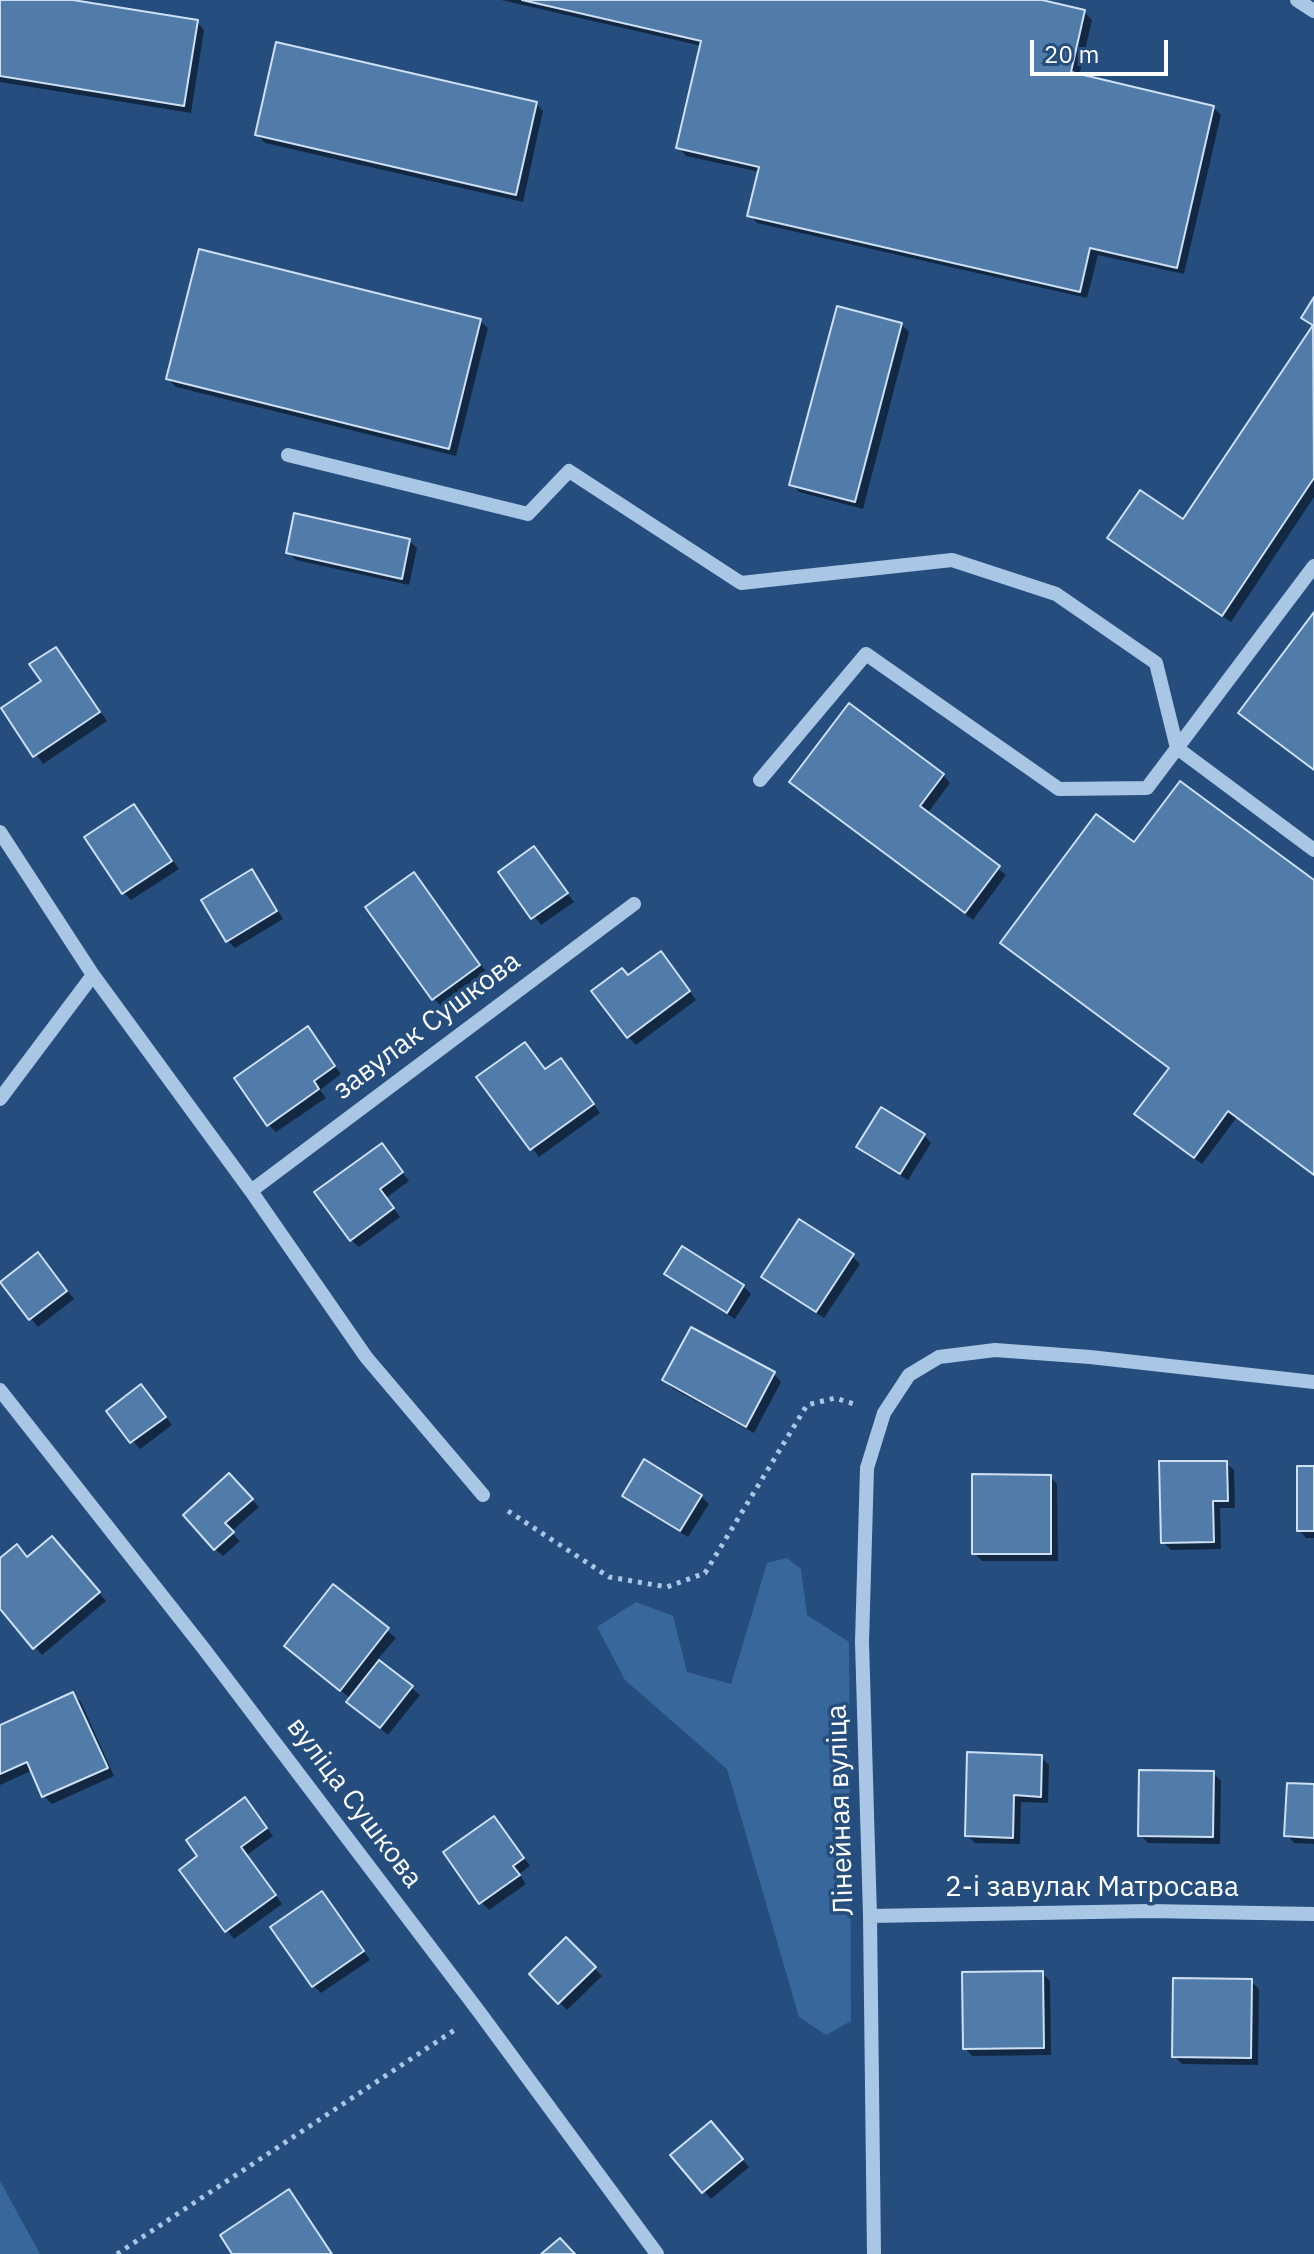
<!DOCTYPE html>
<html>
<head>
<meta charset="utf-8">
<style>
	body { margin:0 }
	#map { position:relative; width:1314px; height:2254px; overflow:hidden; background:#254e7e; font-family:"IBM Plex Sans",sans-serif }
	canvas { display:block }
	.scale { position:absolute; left:1030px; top:40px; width:138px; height:36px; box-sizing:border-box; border:4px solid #fff; border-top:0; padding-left:10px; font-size:24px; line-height:28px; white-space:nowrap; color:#fff; -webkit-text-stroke:6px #254e7e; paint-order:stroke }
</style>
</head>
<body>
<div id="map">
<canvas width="1314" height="2254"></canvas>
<div class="scale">20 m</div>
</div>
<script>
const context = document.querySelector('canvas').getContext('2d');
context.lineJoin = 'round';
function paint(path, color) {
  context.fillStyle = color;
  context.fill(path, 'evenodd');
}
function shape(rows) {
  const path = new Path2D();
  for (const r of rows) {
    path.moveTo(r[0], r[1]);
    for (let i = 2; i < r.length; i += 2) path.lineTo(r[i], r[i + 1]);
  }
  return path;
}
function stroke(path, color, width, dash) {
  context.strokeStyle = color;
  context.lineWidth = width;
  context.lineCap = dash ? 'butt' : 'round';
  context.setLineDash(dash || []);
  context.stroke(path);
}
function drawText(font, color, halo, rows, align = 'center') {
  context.font = font + ' "IBM Plex Sans",sans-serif';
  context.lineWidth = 7;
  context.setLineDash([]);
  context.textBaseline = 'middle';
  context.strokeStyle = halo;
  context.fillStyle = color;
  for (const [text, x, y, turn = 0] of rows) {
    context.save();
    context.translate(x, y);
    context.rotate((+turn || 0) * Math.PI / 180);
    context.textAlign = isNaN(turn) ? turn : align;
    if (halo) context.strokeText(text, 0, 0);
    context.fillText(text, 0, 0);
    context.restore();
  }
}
paint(shape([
	[787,1558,801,1569,807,1615,849,1642,851,2021,826,2035,799,2017,727,1769,625,1680,597,1627,636,1602,673,1616,687,1672,731,1684,767,1563],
	[0,2181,40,2254,0,2254]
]), '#38689b');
paint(shape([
	[0,0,68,0,197,22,204,30,191,113,0,82],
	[501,0,1033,0,1084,12,1092,20,1079,76,1213,107,1221,115,1184,274,1098,255,1087,298,757,223,750,215,760,172,686,156,679,148,702,46],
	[536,103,543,111,523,202,265,143,257,135],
	[480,321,488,328,456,456,176,387,168,379],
	[901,324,909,332,863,509,799,492,792,484],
	[1314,328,1314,497,1231,622,1110,538,1184,522],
	[409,541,417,548,409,585,296,560,288,552],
	[55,649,107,721,43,764,3,708,43,681],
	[943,775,950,783,927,814,1006,875,973,920,800,790],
	[134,806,179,869,131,900,124,893],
	[1135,845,1314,883,1314,1174,1237,1117,1202,1164,1144,1121,1171,1069],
	[534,849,574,902,541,925,501,872],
	[251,871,259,879,283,919,235,948,228,941],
	[414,875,487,973,441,1006,433,998],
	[668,961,696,1000,636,1045,628,1037,629,977],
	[307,1029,341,1074,320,1090,326,1098,276,1132,269,1125],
	[568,1068,600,1113,539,1157,479,1078],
	[924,1135,931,1143,908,1180,866,1155,859,1147],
	[382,1145,409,1181,386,1198,400,1217,359,1247,351,1240],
	[852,1256,860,1264,824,1318,764,1277],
	[45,1262,74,1299,38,1327,2,1283],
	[667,1274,743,1286,751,1294,735,1319,674,1281],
	[774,1374,781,1382,754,1433,672,1388,664,1380],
	[149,1394,172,1425,140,1449,109,1412],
	[1226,1463,1234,1470,1235,1508,1220,1508,1221,1549,1171,1550,1163,1542],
	[1314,1468,1314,1538,1306,1538,1299,1530],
	[229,1476,259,1507,231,1532,240,1541,223,1556,215,1549],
	[1050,1477,1057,1484,1058,1561,982,1561,974,1553],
	[624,1496,701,1496,709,1504,688,1537,632,1503],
	[60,1546,106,1601,42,1655,0,1606,0,1560,28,1559],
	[333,1586,396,1638,377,1660,420,1695,388,1735,354,1705,351,1699,294,1653],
	[73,1694,81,1702,114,1776,52,1804,44,1796,31,1771,0,1785,0,1727],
	[1041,1757,1049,1765,1048,1803,1021,1802,1020,1844,975,1843,967,1835],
	[1213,1773,1221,1781,1220,1844,1148,1843,1140,1835],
	[1314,1786,1314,1844,1294,1843,1287,1835],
	[245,1800,273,1836,247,1855,282,1904,234,1939,182,1870,200,1856],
	[501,1826,530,1866,519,1874,526,1884,489,1910,481,1902],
	[322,1894,370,1960,321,1993,313,1985],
	[566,1940,602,1976,567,2010,532,1974],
	[1042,1973,1050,1981,1051,2055,972,2056,965,2048],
	[1251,1981,1259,1989,1258,2065,1182,2064,1174,2056],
	[718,2131,749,2167,711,2199,704,2191]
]), '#0007');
const building = shape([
	[0,0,73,0,198,20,184,106,0,76,0,0],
	[522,0,1042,0,1085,10,1071,72,1214,106,1177,268,1090,248,1080,292,747,216,759,167,676,148,701,41,522,0],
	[276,42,537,102,516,195,255,135,276,42],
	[199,249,481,319,449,449,166,379,199,249],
	[1314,297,1314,326,1301,318,1314,297],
	[837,306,902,323,855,502,789,485,837,306],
	[1313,325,1314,478,1222,616,1107,538,1140,490,1183,519,1313,325],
	[294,513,410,539,402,579,286,553,294,513],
	[1314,612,1314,770,1238,713,1314,612],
	[56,647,100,712,33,757,1,708,41,681,29,664,56,647],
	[849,703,944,774,920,806,1000,866,965,913,789,782,849,703],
	[1180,781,1314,880,1314,1175,1228,1111,1194,1158,1134,1114,1169,1068,1000,943,1096,814,1134,842,1180,781],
	[134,804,172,861,122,894,84,837,134,804],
	[534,846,568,893,531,919,498,872,534,846],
	[252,869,277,911,226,942,201,900,252,869],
	[414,872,480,965,432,1000,365,907,414,872],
	[661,951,690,991,627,1038,591,991,622,968,628,975,661,951],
	[308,1026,335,1066,314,1081,319,1089,267,1126,234,1078,308,1026],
	[525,1042,545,1069,561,1058,594,1104,530,1150,476,1077,525,1042],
	[881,1107,925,1134,900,1174,856,1147,881,1107],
	[382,1143,403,1172,380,1189,394,1208,350,1241,314,1192,382,1143],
	[799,1219,854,1254,816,1312,761,1277,799,1219],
	[682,1246,744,1285,727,1313,664,1274,682,1246],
	[38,1252,67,1291,29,1320,0,1282,38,1252],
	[691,1327,775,1372,746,1427,662,1380,691,1327],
	[141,1384,166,1417,130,1443,106,1411,141,1384],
	[644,1459,702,1495,680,1531,622,1496,644,1459],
	[1159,1461,1227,1461,1228,1501,1213,1501,1214,1542,1161,1543,1159,1461],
	[1297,1466,1314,1466,1314,1531,1297,1531,1297,1466],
	[229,1473,253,1499,225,1523,234,1532,214,1550,183,1515,229,1473],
	[972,1474,1051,1475,1051,1554,972,1554,972,1474],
	[52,1536,100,1592,33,1649,0,1609,0,1558,17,1544,27,1557,52,1536],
	[333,1584,389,1628,340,1691,284,1646,333,1584],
	[379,1660,413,1686,380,1728,346,1702,379,1660],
	[73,1692,108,1768,42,1797,27,1762,0,1774,0,1725,73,1692],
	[967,1752,1042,1755,1041,1797,1014,1795,1013,1838,965,1836,967,1752],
	[1139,1770,1214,1771,1213,1837,1138,1836,1139,1770],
	[1287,1783,1314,1784,1314,1838,1284,1836,1287,1783],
	[245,1797,267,1828,241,1847,276,1895,225,1932,179,1870,197,1856,186,1840,245,1797],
	[494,1816,524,1858,513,1866,520,1875,479,1904,443,1852,494,1816],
	[322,1891,364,1951,312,1987,270,1927,322,1891],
	[566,1937,596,1967,558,2004,529,1974,566,1937],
	[1043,1971,1044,2048,963,2049,962,1972,1043,1971],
	[1173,1978,1252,1979,1251,2058,1172,2057,1173,1978],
	[711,2121,743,2159,702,2193,670,2155,711,2121],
	[289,2189,332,2254,232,2254,220,2235,289,2189],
	[560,2238,575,2254,541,2254,560,2238]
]);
paint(building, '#517ba9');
stroke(building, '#cde0f4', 2);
stroke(shape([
	[508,1511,609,1577,667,1587,705,1573,807,1405,835,1398,854,1404],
	[117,2254,456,2029]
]), '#aac6e5', 5, [4, 6]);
stroke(shape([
	[1297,0,1314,11],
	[288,455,528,514,569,471,741,583,952,560,1056,594,1156,663,1177,748,1314,850],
	[760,780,866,654,1059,789,1147,788,1314,566],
	[0,832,93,975,251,1191,366,1357,483,1495],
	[0,1099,93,975],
	[251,1191,634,904],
	[0,1390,204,1649,480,2013,657,2254],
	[870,1916,1149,1911,1314,1914],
	[874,2254,870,1916,862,1642,867,1468,884,1413,909,1375,939,1357,995,1350,1090,1357,1314,1382]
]), '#aac6e5', 14);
drawText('28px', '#fff', '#254e7e', [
	["завулак Сушкова",427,1026,-37],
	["вуліца Сушкова",354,1803,53],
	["Лінейная вуліца",841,1810,-92],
	["2-і завулак Матросава",1092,1888]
]);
</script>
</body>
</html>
